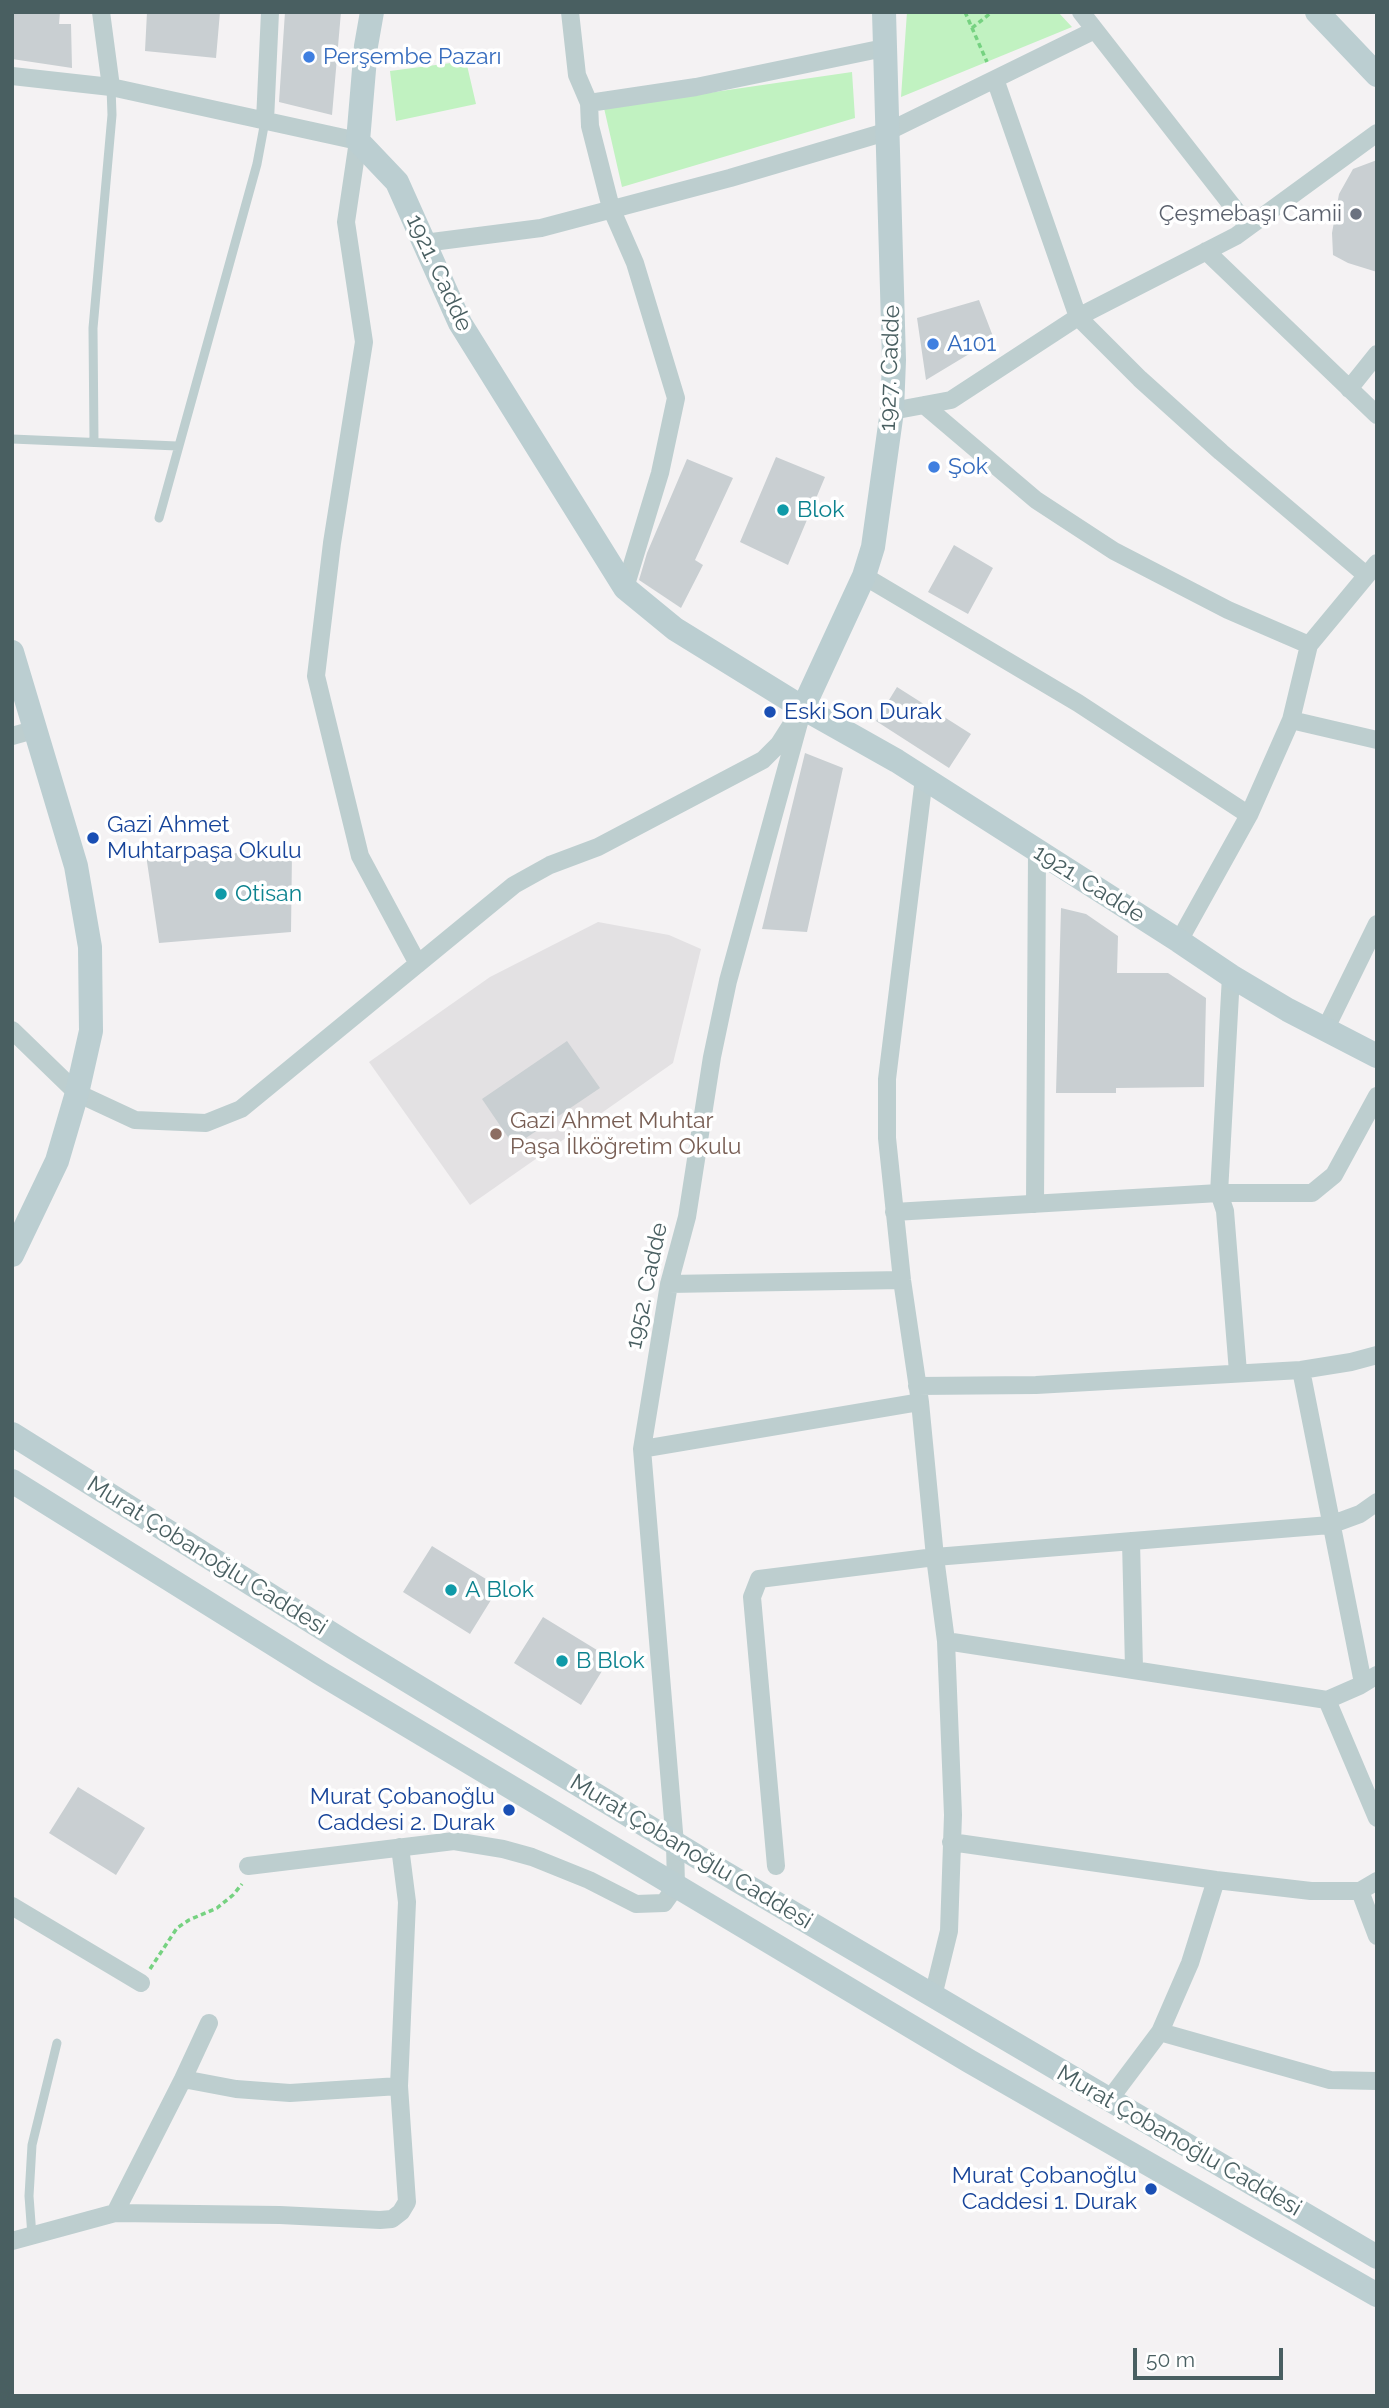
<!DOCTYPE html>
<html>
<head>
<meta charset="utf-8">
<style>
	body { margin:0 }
	#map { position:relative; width:1389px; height:2408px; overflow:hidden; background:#f4f2f3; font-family:Raleway,sans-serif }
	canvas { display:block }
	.frame { position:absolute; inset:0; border:14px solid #495f61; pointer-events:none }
	.scale { position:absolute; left:1133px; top:2348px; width:150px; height:32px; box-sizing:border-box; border:4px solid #495f61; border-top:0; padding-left:9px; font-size:21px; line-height:24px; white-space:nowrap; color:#495f61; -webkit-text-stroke:5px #fff; paint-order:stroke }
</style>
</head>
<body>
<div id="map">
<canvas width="1389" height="2408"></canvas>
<div class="frame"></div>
<div class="scale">50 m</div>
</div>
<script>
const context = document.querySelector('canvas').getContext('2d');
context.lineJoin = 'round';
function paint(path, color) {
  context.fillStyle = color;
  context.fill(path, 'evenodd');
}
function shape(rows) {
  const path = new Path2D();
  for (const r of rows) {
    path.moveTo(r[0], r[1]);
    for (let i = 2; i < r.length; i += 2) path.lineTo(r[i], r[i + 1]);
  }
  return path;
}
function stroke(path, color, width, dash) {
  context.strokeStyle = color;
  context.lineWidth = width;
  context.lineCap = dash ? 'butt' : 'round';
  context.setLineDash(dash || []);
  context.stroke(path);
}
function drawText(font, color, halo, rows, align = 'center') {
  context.font = font + ' Raleway,sans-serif';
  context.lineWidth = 7;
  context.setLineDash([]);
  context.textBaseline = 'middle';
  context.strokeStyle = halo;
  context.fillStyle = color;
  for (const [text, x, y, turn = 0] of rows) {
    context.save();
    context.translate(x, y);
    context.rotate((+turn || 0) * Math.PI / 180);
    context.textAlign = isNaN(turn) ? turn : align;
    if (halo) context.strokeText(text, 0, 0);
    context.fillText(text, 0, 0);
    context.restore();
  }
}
paint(shape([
	[598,922,669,935,701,949,673,1063,470,1205,369,1062,490,977]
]), '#e3e1e3');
paint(shape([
	[907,12,1058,12,1072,27,901,97],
	[466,61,476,104,396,121,390,71],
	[852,72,855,118,622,187,604,108]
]), '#c1f2c1');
paint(shape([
	[12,12,60,12,59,24,71,24,72,68,12,59],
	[147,12,220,12,216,58,145,51],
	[285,12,341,12,332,115,279,102],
	[1377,160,1377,272,1348,263,1333,255,1332,233,1339,194,1353,169],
	[979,300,994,339,926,380,917,318],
	[776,457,825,477,788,565,740,542],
	[687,459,733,478,695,560,703,565,681,608,639,580,647,553],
	[954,545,993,568,968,614,928,592],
	[897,687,971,734,949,768,876,721],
	[805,753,843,768,807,932,762,929],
	[292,852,291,932,159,943,146,855],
	[1061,908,1086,914,1118,936,1117,973,1168,973,1206,998,1204,1087,1116,1088,1116,1093,1056,1093],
	[567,1041,600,1088,514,1146,482,1099],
	[432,1546,499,1587,470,1634,403,1592],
	[543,1617,610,1658,581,1705,514,1663],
	[78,1787,145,1828,116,1875,49,1833]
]), '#c9cfd2');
stroke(shape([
	[965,12,987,62],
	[972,28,992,12],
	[150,1969,177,1928,189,1920,217,1908,233,1895,242,1884]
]), '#76d281', 3.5, [5, 3.5]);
stroke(shape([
	[12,439,177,446],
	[94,441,93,328,112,115,111,87],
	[159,518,257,164,265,121],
	[32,2236,29,2196,32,2145,57,2043]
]), '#bdcecf', 9);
stroke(shape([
	[101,12,111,87],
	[570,12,577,75,589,103,590,126,611,208,635,263,676,398,660,473,625,588],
	[1081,12,1248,226],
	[12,76,111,87,358,141,346,222,364,342,332,543,316,676,360,856,418,964],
	[995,79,1078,317,1140,379,1221,452,1366,575],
	[589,103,696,87,884,48],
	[265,121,270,12],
	[424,243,541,228,730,178,889,131,1095,30],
	[1206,251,1377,415],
	[1349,389,1377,354],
	[924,405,1036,500,1114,551,1228,610,1309,645],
	[892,411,951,400,1078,317,1236,236,1377,133],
	[864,576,1078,703,1249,815],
	[1291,720,1377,740],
	[12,736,37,729],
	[924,778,887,1079,887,1138,902,1280,920,1402,935,1557,946,1641,953,1815,949,1931,933,1996],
	[1179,941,1249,815,1291,720,1309,645,1377,563],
	[1231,976,1219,1193,1225,1211,1238,1372],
	[12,1030,77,1093,135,1120,206,1123,241,1109,514,885,550,865,598,847,763,760,779,744,793,722],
	[1325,1030,1377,924],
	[1035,1204,1037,852],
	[894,1212,1219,1193,1312,1193,1334,1175,1377,1096],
	[669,1284,902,1280],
	[1301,1370,1363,1683],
	[917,1386,1036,1385,1301,1370,1351,1362,1377,1355],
	[642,1449,920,1402],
	[1131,1541,1134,1668],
	[946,1641,1327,1700,1359,1686,1377,1675],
	[1327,1700,1377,1818],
	[951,1842,1216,1880,1311,1891,1360,1891,1377,1881],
	[248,1866,454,1841,503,1849,532,1857,589,1880,636,1904,664,1903,676,1886,675,1844,642,1449,669,1284,687,1217,712,1057,728,981,803,708],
	[776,1866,752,1597,759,1579,935,1557,1330,1525,1360,1514,1377,1502],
	[1360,1891,1377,1936],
	[12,1906,141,1983],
	[1160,2032,1330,2080,1377,2081],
	[183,2079,236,2089,290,2093,399,2086],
	[1109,2100,1160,2032,1190,1963,1216,1880],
	[115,2213,183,2079,209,2023],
	[12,2241,115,2213,280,2215,380,2220,392,2219,401,2212,407,2202,399,2086,407,1902,400,1847]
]), '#bdcecf', 18);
stroke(shape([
	[372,12,366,46,358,141,397,182,460,323,625,588,675,629,803,708,897,761,1179,941,1231,976,1288,1010,1377,1056],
	[1317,12,1377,75],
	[12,652,76,866,90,947,91,1031,77,1093,57,1161,12,1255],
	[803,708,864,576,873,547,892,411,894,360,884,12],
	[12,1434,354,1648,706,1862,1377,2257],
	[12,1481,320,1673,969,2061,1377,2295]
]), '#bbced1', 24);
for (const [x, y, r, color] of [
	[309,57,7,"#3f7fe0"],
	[1356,214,7,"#6b7280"],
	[933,344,7,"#3f7fe0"],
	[934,467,7,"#3f7fe0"],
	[783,510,7,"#0f9aa8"],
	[770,712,7,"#1a4fb4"],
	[93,838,7,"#1a4fb4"],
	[221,894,7,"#0f9aa8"],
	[496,1134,7,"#8d6e63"],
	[451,1590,7,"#0f9aa8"],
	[562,1661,7,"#0f9aa8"],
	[509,1810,7,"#1a4fb4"],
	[1151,2189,7,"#1a4fb4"]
]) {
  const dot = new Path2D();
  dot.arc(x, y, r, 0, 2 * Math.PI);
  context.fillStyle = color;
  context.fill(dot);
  stroke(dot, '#fff', 2.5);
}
drawText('23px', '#366cbe', '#fff', [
	["Perşembe Pazarı",323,57],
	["A101",947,344],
	["Şok",948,467]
], 'left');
drawText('23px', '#5b616d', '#fff', [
	["Çeşmebaşı Camii",1342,214]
], 'right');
drawText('23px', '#495f61', '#fff', [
	["1921. Cadde",439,273,65],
	["1927. Cadde",890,368,-88],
	["1921. Cadde",1089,884,32],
	["1952. Cadde",647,1286,-78],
	["Murat Çobanoğlu Caddesi",207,1556,32],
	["Murat Çobanoğlu Caddesi",691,1852,31],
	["Murat Çobanoğlu Caddesi",1179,2141,30]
]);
drawText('23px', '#0d838f', '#fff', [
	["Blok",797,510],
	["Otisan",235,894],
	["A Blok",465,1590],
	["B Blok",576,1661]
], 'left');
drawText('23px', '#164399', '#fff', [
	["Eski Son Durak",784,712],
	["Gazi Ahmet",107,825],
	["Muhtarpaşa Okulu",107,851],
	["Murat Çobanoğlu",495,1797,"right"],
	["Caddesi 2. Durak",495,1823,"right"],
	["Murat Çobanoğlu",1137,2176,"right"],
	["Caddesi 1. Durak",1137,2202,"right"]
], 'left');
drawText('23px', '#785e54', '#fff', [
	["Gazi Ahmet Muhtar",510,1121],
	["Paşa İlköğretim Okulu",510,1147]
], 'left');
</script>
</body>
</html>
